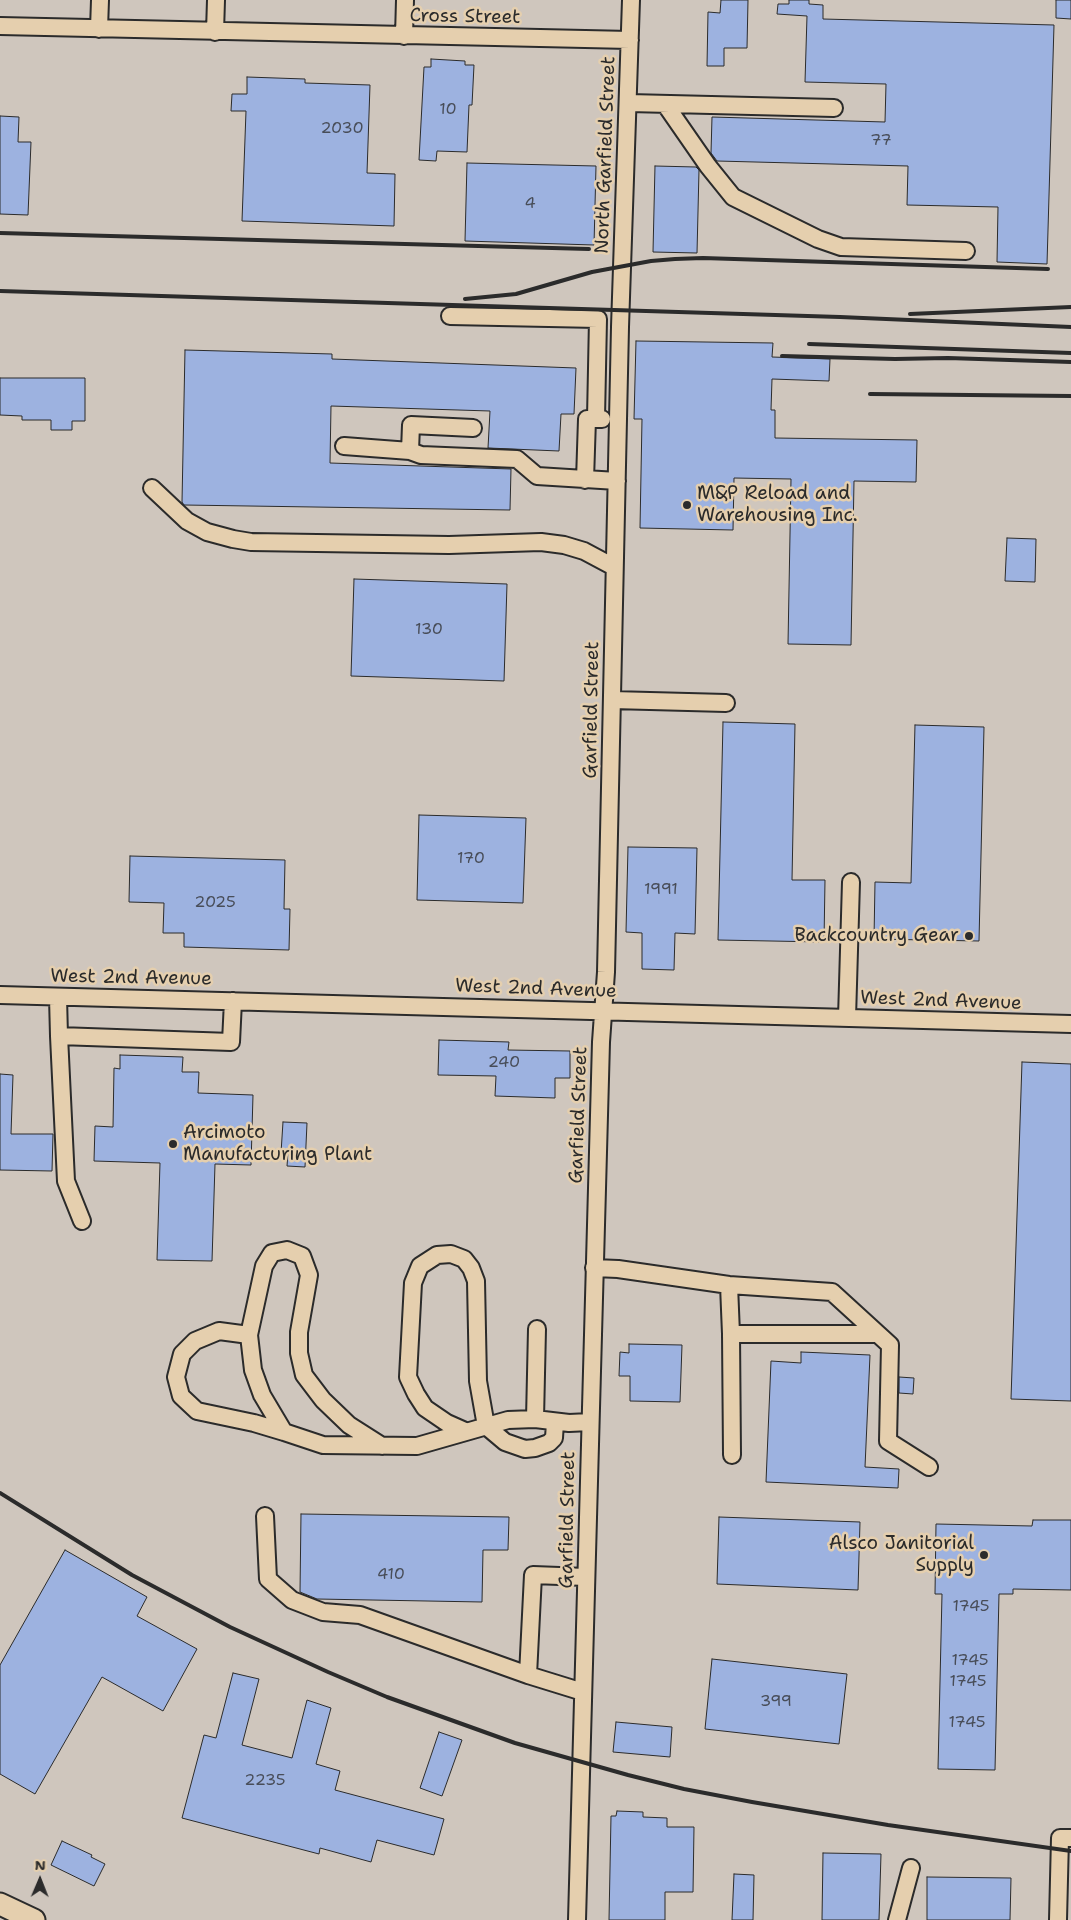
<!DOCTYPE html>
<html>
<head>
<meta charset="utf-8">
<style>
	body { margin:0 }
	#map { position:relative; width:1071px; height:1920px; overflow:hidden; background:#cfc6bd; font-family:"Shantell Sans",sans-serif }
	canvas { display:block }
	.north { position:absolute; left:15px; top:1855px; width:50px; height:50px; -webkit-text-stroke:4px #e5cfae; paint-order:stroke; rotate:1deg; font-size:14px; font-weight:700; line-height:20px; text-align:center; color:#2b2b2b }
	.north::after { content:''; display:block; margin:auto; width:18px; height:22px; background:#2b2b2b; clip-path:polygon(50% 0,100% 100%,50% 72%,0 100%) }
</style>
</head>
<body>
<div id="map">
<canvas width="1071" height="1920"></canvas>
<div class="north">N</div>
</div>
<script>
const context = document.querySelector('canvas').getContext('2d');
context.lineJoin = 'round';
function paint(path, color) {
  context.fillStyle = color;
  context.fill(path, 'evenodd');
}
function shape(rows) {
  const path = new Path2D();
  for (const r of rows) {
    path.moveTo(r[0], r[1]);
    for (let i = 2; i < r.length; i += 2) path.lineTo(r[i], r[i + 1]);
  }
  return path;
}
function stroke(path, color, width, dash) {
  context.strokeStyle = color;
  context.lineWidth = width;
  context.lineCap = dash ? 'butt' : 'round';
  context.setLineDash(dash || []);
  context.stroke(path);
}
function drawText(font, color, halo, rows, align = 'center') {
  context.font = font + ' "Shantell Sans",sans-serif';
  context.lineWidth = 5;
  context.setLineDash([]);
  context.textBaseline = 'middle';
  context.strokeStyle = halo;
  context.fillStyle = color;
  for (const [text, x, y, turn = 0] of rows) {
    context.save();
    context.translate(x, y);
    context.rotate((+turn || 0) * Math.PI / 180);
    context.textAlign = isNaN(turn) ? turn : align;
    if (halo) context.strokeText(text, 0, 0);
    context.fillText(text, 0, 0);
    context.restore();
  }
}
const building = shape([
	[721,0,748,0,747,48,724,48,724,66,707,66,708,12,720,13,721,0],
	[789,0,809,0,809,4,823,5,823,19,1054,25,1047,264,997,262,998,207,907,205,908,166,717,161,711,153,712,117,885,122,886,84,805,82,807,16,777,14,778,4,789,4,789,0],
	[1056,0,1071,0,1071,19,1056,18,1056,0],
	[431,59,465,61,465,65,474,65,472,105,469,105,467,152,437,151,436,161,419,160,424,67,431,67,431,59],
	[247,77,305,79,305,83,370,85,367,173,395,174,394,226,242,221,246,111,231,111,232,94,247,94,247,77],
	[0,116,19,117,18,142,31,142,28,215,0,214,0,116],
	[467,163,596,166,594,245,465,241,467,163],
	[655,166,696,167,699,170,697,253,653,252,655,166],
	[636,341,773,343,772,357,830,359,829,381,772,379,771,410,775,410,775,438,917,440,916,482,854,481,851,645,788,644,791,479,734,478,733,530,640,528,642,419,634,419,636,341],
	[185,350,332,354,332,359,576,368,574,414,561,414,559,451,488,448,490,411,331,406,330,463,511,469,510,510,184,505,182,502,185,350],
	[0,378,85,378,85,421,72,421,72,430,51,430,51,420,22,420,22,416,0,415,0,378],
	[1007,538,1036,539,1035,582,1005,581,1007,538],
	[354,579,507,584,504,681,351,676,354,579],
	[723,722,795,724,792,880,825,880,824,942,718,940,723,722],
	[915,725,984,727,979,941,874,939,875,882,911,883,915,725],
	[419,815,526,818,523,903,417,900,419,815],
	[628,847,697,848,695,934,675,933,674,970,642,969,642,933,626,932,628,847],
	[130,856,285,860,284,909,290,909,289,950,184,947,184,933,163,933,164,903,129,902,130,856],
	[439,1040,509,1042,508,1050,570,1051,570,1078,555,1078,555,1098,495,1096,496,1076,438,1075,439,1040],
	[120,1055,183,1057,182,1072,199,1072,198,1093,253,1095,251,1165,215,1164,212,1261,157,1260,160,1163,94,1161,95,1126,113,1127,114,1068,120,1069,120,1055],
	[1022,1062,1071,1064,1071,1401,1011,1399,1022,1062],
	[0,1074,13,1075,11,1134,53,1134,52,1171,0,1170,0,1074],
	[283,1122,307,1123,305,1167,287,1166,288,1153,281,1153,283,1122],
	[629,1344,682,1345,680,1402,630,1401,630,1376,619,1376,620,1352,629,1353,629,1344],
	[801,1352,870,1355,865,1467,899,1469,898,1488,766,1482,771,1361,801,1363,801,1352],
	[899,1377,914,1378,913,1394,899,1393,899,1377],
	[301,1514,509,1517,508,1550,483,1550,482,1602,317,1599,300,1592,301,1514],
	[719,1517,860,1522,858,1590,717,1584,719,1517],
	[1033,1520,1071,1520,1071,1590,1013,1589,1013,1594,999,1594,995,1770,938,1769,942,1594,935,1594,936,1524,1032,1526,1033,1520],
	[65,1550,147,1597,137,1616,197,1649,163,1711,102,1677,35,1794,0,1774,0,1665,65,1550],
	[712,1659,847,1674,839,1744,705,1729,712,1659],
	[233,1673,259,1679,242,1745,292,1758,307,1700,331,1708,316,1764,340,1771,335,1790,444,1819,434,1855,377,1840,371,1862,320,1848,319,1854,182,1818,204,1735,216,1738,233,1673],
	[616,1722,672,1727,670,1757,613,1752,616,1722],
	[439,1732,462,1740,442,1796,420,1788,439,1732],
	[617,1811,643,1812,643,1817,667,1818,667,1827,694,1827,693,1892,665,1892,665,1920,609,1920,611,1816,616,1816,617,1811],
	[62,1841,92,1855,91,1857,105,1864,94,1886,51,1865,62,1841],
	[823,1853,881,1854,879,1920,822,1920,823,1853],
	[734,1874,754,1875,753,1920,732,1920,734,1874],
	[927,1877,1011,1878,1010,1920,927,1920,927,1877]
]);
paint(building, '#9db2e0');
stroke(building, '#2b2b2b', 1);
const minor = shape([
	[0,26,630,40],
	[99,29,100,0],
	[215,32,216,0],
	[404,36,405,0],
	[629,103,834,108],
	[665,104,708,166,733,197,818,239,841,247,966,251],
	[450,316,598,319,596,418],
	[344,446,410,451,421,455,517,459,537,476,617,481],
	[410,451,411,425,473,428],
	[585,480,587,419,602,419],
	[152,488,187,521,207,532,233,539,251,542,449,545,541,542,564,545,584,551,614,567],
	[612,700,726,703],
	[0,995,1071,1024],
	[58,997,59,1036,231,1042,233,1001],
	[847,1018,851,882],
	[59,1036,66,1181,82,1221],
	[594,1268,618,1269,729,1285,832,1292,890,1345,888,1441,929,1467],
	[729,1285,731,1334,878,1334],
	[731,1334,732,1455],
	[249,1335,264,1266,272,1253,287,1250,302,1256,309,1275,299,1332,299,1353,304,1375,323,1400,349,1425,382,1446],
	[535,1419,537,1329],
	[465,1431,447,1423,425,1408,416,1394,408,1377,413,1283,420,1266,437,1255,451,1254,464,1259,471,1268,476,1281,478,1381,486,1426,505,1442,525,1449,535,1448,549,1443,554,1438,555,1422],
	[284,1432,262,1395,253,1370,249,1335,219,1331,195,1341,182,1354,176,1377,181,1396,197,1411,254,1423,284,1432,323,1445,417,1446,508,1420,535,1419,569,1423,590,1422],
	[265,1516,268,1579,292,1600,323,1612,360,1615,528,1675,533,1575,586,1577],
	[528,1675,583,1692],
	[577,1920,601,1042,606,972,620,327,631,0],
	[897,1920,911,1868],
	[1058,1920,1060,1838,1071,1838]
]);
const major = shape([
	[0,1904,34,1920]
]);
stroke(minor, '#2b2b2b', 20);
stroke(major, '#2b2b2b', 25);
stroke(minor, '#e5cfae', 16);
stroke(major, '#e5cfae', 21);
stroke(shape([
	[0,233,589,249],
	[0,291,840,317,1071,327],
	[465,299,516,294,592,272,651,261,675,259,703,258,1048,269],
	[910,314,1071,307],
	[809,344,1071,353],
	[782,356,895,359,948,358,1071,362],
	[870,394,1071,396],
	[0,1493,132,1575,230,1627,328,1672,387,1697,515,1743,628,1775,684,1789,752,1802,888,1825,1071,1851]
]), '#2b2b2b', 4);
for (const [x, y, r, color] of [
	[687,505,5,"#2b2b2b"],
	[969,936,5,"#2b2b2b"],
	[173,1144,5,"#2b2b2b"],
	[984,1555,5,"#2b2b2b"]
]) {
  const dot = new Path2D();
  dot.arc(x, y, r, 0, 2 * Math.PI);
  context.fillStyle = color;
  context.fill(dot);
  stroke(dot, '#e5cfae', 2);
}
drawText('16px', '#484d58', null, [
	["10",448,110],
	["2030",342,129],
	["77",881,141],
	["4",530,204],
	["130",429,630],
	["170",471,859],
	["1991",661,890],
	["2025",215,903],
	["240",504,1063],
	["410",391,1575],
	["1745",971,1607],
	["1745",970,1661],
	["1745",968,1682],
	["399",776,1702],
	["1745",967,1723],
	["2235",265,1781]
]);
drawText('19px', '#2b2b2b', '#e5cfae', [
	["Cross Street",465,17,1],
	["North Garfield Street",606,155,-88],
	["Garfield Street",592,710,-89],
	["West 2nd Avenue",131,978,1],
	["West 2nd Avenue",536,989,2],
	["West 2nd Avenue",941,1001,2],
	["Garfield Street",579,1115,-88],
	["Garfield Street",568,1520,-89]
]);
drawText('19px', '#2b2b2b', '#e5cfae', [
	["M&P Reload and",697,494],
	["Warehousing Inc.",697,516],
	["Backcountry Gear",959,936,"right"],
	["Arcimoto",183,1133],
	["Manufacturing Plant",183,1155],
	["Alsco Janitorial",974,1544,"right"],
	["Supply",974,1566,"right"]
], 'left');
</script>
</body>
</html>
